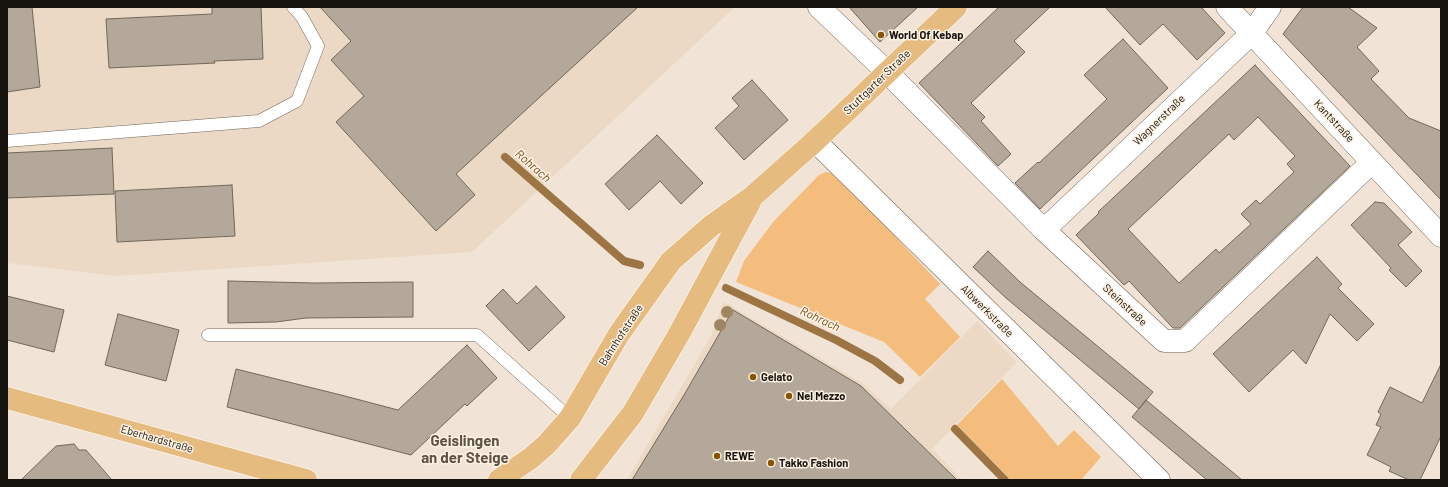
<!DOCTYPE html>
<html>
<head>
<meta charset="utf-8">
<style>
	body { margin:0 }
	#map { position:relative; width:1448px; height:487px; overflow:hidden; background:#f1e4d6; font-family:Barlow,sans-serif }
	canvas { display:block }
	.frame { position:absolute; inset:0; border:8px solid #17130e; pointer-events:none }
</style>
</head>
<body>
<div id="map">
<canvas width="1448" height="487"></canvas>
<div class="frame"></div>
</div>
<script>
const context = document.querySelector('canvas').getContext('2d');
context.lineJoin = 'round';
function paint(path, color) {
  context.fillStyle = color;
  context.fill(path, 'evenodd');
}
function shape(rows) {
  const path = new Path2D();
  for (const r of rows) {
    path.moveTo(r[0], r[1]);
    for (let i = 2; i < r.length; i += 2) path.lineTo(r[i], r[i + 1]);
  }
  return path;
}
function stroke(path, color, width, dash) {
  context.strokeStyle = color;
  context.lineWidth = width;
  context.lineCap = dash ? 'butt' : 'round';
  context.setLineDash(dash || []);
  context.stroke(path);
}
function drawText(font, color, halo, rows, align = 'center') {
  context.font = font + ' Barlow,sans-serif';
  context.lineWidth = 3;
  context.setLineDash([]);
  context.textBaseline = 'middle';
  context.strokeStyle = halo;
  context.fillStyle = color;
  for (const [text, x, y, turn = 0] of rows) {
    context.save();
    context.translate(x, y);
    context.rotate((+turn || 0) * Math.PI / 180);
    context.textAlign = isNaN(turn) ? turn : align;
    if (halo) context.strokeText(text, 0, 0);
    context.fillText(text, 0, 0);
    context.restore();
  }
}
paint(shape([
	[7,7,735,7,472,252,116,276,7,263],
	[724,302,862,383,891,409,977,321,1017,362,932,449,962,480,627,480,711,336]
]), '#ebd9c5');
paint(shape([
	[826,172,836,174,940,284,925,299,960,337,920,377,884,342,736,282,744,261,774,221,819,175],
	[1002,379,1058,446,1074,430,1101,457,1081,480,1011,480,957,425]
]), '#f4bd7d');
stroke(shape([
	[505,157,624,261,640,265],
	[726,288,836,340,875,361,900,380],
	[955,429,1005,480]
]), '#9d7545', 8);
const building = shape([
	[7,7,32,7,40,87,7,92,7,7],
	[212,7,261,7,263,59,214,61,215,63,109,68,106,19,212,14,212,7],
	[320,7,638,7,456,174,475,195,436,231,336,122,364,96,331,60,351,41,320,7],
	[849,7,918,7,880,42,849,7],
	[999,7,1050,7,1014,41,1025,52,971,103,985,117,981,121,1011,154,998,166,919,83,999,7],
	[1105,7,1201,7,1225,33,1197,60,1163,24,1140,45,1105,7],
	[1303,7,1348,7,1377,28,1357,47,1379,71,1371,79,1409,118,1441,131,1441,200,1283,34,1303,7],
	[1123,39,1168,88,1040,209,1015,183,1038,162,1039,163,1107,99,1084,75,1123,39],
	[1255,65,1350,166,1180,328,1173,328,1129,281,1124,285,1076,235,1099,213,1098,212,1255,65],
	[1258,117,1295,156,1287,164,1294,172,1260,204,1256,200,1241,214,1251,224,1219,253,1216,249,1179,283,1128,229,1229,134,1234,140,1258,117],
	[752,80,788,120,744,160,715,128,739,106,732,98,752,80],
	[657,135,703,183,681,204,660,181,629,210,605,184,657,135],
	[112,148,114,194,7,198,7,153,112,148],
	[232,185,235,236,117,242,115,191,232,185],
	[1375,202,1384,203,1412,232,1398,245,1422,271,1406,287,1389,270,1391,268,1351,225,1375,202],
	[988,251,1020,282,1153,392,1139,409,1006,298,973,267,988,251],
	[1317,257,1342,284,1338,288,1374,324,1357,341,1330,314,1306,364,1293,350,1249,392,1213,354,1317,257],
	[228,281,315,283,413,282,413,317,306,318,276,322,228,323,228,281],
	[536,286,565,317,529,351,486,306,503,289,517,304,536,286],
	[7,296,64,310,54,352,7,340,7,296],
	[733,310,861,386,957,480,632,480,684,395,733,310],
	[118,314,179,330,166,381,105,365,118,314],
	[467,345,497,378,467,406,465,404,411,455,227,407,236,369,341,395,398,410,467,345],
	[1441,364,1441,436,1420,480,1409,480,1389,471,1391,467,1367,455,1381,427,1376,425,1381,414,1378,412,1390,387,1422,403,1441,364],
	[1146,400,1242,480,1207,480,1132,417,1146,400],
	[74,444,79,450,86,450,112,480,21,480,56,446,74,444]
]);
paint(building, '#b4a89a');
stroke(building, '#72675a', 1);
const service = shape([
	[7,141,259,121,297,101,318,46,302,17,293,7],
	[208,335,477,335,570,418]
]);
const minor = shape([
	[819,7,887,72,1044,230,1164,341,1185,341,1372,162],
	[1227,7,1441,236],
	[815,141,1159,480],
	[1044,230,1252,33,1270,7]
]);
const primary = shape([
	[7,398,306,480],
	[499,480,531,458,546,445,570,418,619,334,671,261,711,226,752,197,815,141,956,7],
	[581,480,633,413,679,334,750,202]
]);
stroke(service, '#72675b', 13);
stroke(minor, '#72675b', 23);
stroke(primary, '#fff', 23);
stroke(service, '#fff', 12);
stroke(minor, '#fff', 22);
stroke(primary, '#e6bb80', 22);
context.fillStyle = '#a08660';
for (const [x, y] of [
	[727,312],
	[720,325]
]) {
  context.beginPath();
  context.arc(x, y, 6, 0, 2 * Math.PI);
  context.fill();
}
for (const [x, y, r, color] of [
	[881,35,4,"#850"],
	[753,377,4,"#850"],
	[789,396,4,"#850"],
	[717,456,4,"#850"],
	[771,463,4,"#850"]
]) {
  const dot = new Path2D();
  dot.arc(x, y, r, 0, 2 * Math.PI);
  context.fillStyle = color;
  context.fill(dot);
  stroke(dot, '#fef2e3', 1.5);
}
drawText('bold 11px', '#17130e', '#fef2e3', [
	["World Of Kebap",889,35],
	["Gelato",761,377],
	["Nel Mezzo",797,396],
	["REWE",725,456],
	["Takko Fashion",779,463]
], 'left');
drawText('11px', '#17130e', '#fef2e3', [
	["Stuttgarter Straße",877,82,-44],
	["Wagnerstraße",1159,120,-44],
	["Kantstraße",1334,121,47],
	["Steinstraße",1125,305,43],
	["Albwerkstraße",987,311,45],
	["Bahnhofstraße",621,335,-57],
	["Eberhardstraße",157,439,16]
]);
drawText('italic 12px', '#744e1d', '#fef2e3', [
	["Rohrach",533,166,41],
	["Rohrach",820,319,25]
]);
drawText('bold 15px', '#5e5348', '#fef2e3', [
	["Geislingen",465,441],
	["an der Steige",465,458]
]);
</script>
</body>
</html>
